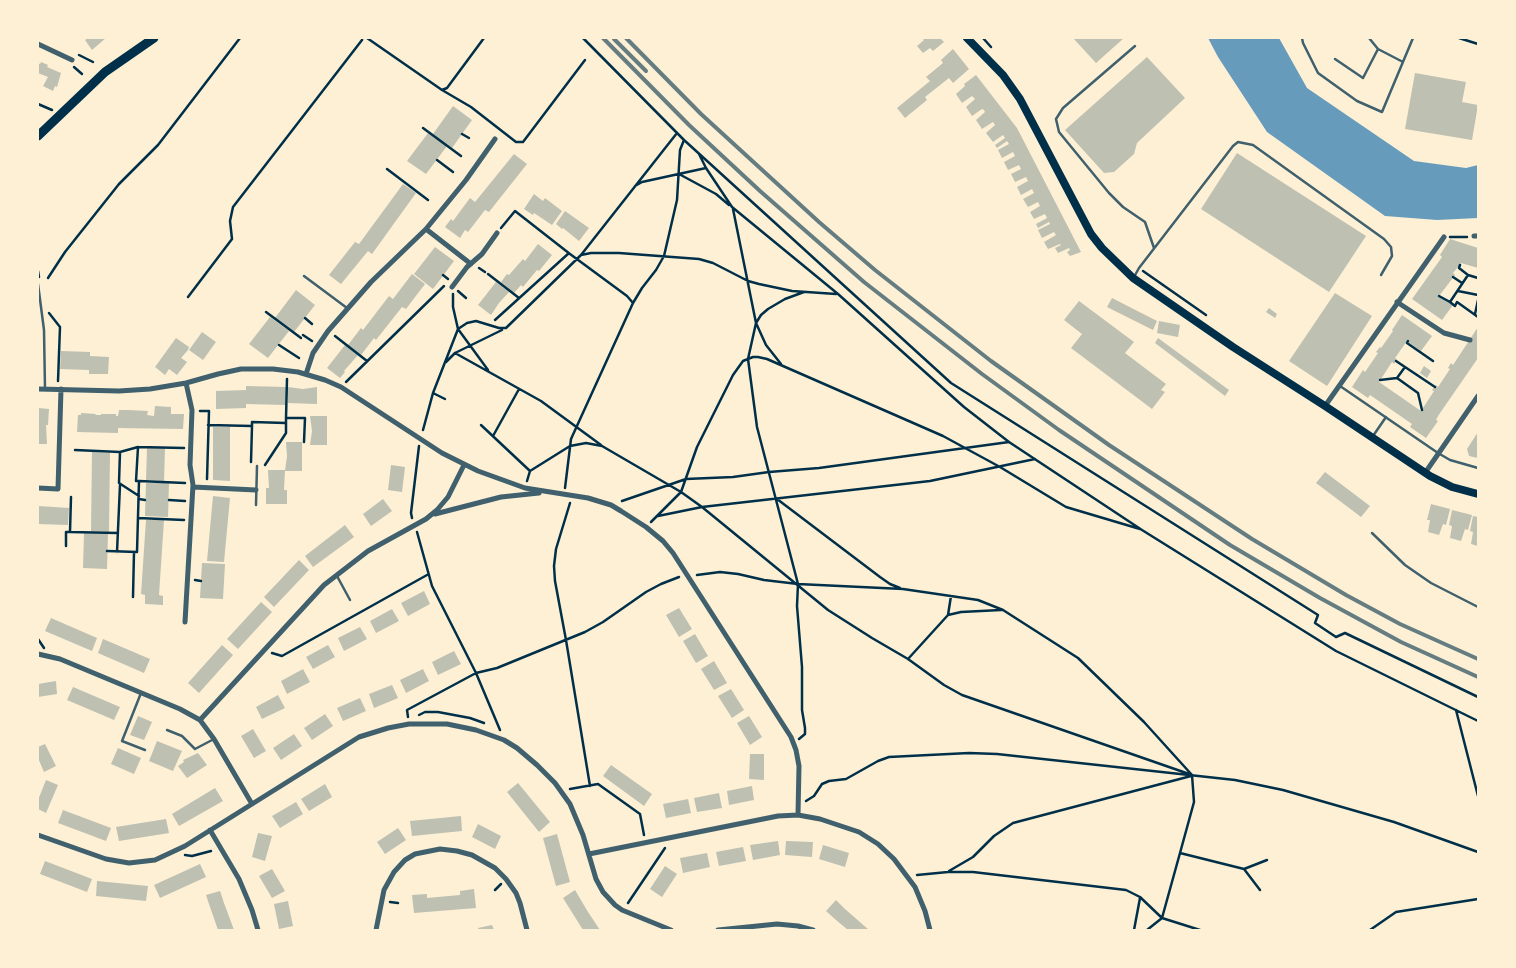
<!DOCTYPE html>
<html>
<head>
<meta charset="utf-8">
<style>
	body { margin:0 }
	#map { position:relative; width:1516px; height:968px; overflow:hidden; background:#fdf0d5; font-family:"Libre Baskerville",serif }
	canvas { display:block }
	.frame { position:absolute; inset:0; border:39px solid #fdf0d5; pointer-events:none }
</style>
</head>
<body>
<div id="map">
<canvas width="1516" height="968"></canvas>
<div class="frame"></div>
</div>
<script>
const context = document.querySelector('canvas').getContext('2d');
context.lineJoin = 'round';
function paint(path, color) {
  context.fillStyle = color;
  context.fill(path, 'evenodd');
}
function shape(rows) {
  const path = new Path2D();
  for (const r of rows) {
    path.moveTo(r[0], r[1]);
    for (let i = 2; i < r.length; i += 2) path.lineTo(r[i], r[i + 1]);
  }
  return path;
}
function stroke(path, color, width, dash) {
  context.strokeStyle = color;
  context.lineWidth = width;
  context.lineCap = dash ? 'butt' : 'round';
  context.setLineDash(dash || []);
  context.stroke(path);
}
paint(shape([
	[1208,38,1279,38,1307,88,1414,161,1466,168,1478,165,1478,218,1437,220,1385,216,1267,132,1218,57]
]), '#669bbc');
paint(shape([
	[88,38,106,38,92,50,85,40],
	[922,38,940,38,944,42,933,51,930,48,923,53,917,46,924,40],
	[1073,38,1124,38,1096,63],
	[953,49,969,69,953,83,949,78,925,97,927,100,905,118,897,108,930,81,926,77,943,63,941,60],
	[1147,57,1185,98,1137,143,1134,154,1114,172,1104,173,1065,130],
	[41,62,48,65,47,67,61,73,57,87,55,86,53,91,43,86,48,77,38,73,38,63,40,64],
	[1415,73,1466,82,1462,102,1478,105,1472,140,1405,129],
	[976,75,1017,128,1081,252,1070,256,1067,252,1070,250,1069,248,1058,253,1055,248,1061,245,1060,244,1048,249,1044,242,1056,235,1054,232,1042,238,1038,230,1050,224,1049,222,1038,228,1036,224,1047,218,1045,214,1034,219,1030,212,1040,206,1038,202,1028,207,1023,199,1034,193,1032,189,1021,195,1017,187,1028,181,1026,177,1015,182,1011,174,1021,169,1019,165,1008,170,1004,162,1015,156,1013,152,1002,158,998,150,1009,144,1007,141,997,148,995,145,1005,138,1003,135,993,142,986,133,995,125,993,122,982,129,976,120,985,112,984,110,982,109,972,116,966,107,975,99,972,96,962,103,956,94,965,86,964,84],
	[453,106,472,120,452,148,433,134],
	[428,133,447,146,426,174,407,161],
	[1237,153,1366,236,1329,292,1201,209],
	[514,154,527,164,489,212,485,210,468,232,465,230,460,238,445,227,451,219,453,221,470,198,475,202],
	[403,184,416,193,372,254,368,251,341,284,329,275,355,242,359,244],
	[534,194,543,201,545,198,562,211,552,225,534,213,533,215,524,209],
	[565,211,589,228,579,241,563,228,562,229,556,224],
	[1450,239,1478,248,1478,268,1461,263,1453,273,1455,275,1439,296,1453,305,1442,320,1412,299,1442,257,1440,255],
	[538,244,552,255,539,271,537,270,523,287,521,285,514,293,501,282,507,274,509,275,523,259,525,261],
	[435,247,454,261,433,289,414,274],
	[412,274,425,284,406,309,402,307,376,340,374,338,361,355,348,345,361,328,363,330,389,296,393,299],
	[496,282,509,292,499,303,491,315,478,305],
	[296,290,315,305,294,332,275,318],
	[1335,293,1372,316,1327,386,1289,361],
	[1112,298,1157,321,1153,330,1107,307],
	[1079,301,1134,342,1125,353,1166,384,1161,390,1165,392,1152,409,1071,348,1082,334,1064,320],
	[1269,308,1277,314,1275,318,1266,312],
	[1402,315,1432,336,1421,351,1407,341,1395,358,1397,359,1394,364,1392,362,1379,382,1421,411,1434,391,1432,390,1436,385,1438,387,1450,369,1448,368,1451,363,1453,365,1478,327,1478,358,1438,416,1436,420,1438,421,1426,438,1410,427,1412,424,1370,395,1368,398,1352,387,1363,370,1365,372,1378,353,1376,352,1380,347,1381,348,1393,331,1392,330],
	[270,317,289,331,268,358,249,344],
	[1159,321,1180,325,1178,337,1157,333],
	[202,332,216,342,203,360,189,350],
	[176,338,189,347,188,350,181,358,187,362,177,375,169,369,165,375,155,367],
	[1158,338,1229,390,1225,396,1155,343],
	[345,345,358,355,344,371,345,372,340,378,327,368],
	[61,351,90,352,90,356,109,357,108,374,89,374,89,370,60,369],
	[1424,366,1431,371,1427,378,1420,373],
	[246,386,286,387,286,405,246,404,246,408,216,409,216,391,246,390],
	[288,387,303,389,317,387,317,404,288,403],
	[155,406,171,407,171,414,184,414,183,429,118,428,118,433,77,432,78,415,81,415,81,413,96,414,95,415,101,415,101,414,116,414,116,416,118,416,119,410,128,410,148,411,147,415,154,416],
	[38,408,49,409,48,425,46,425,47,444,39,444,39,451,38,451],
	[310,416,327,416,327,445,310,445,312,431],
	[213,427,230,427,230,481,213,480],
	[1478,432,1478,458,1469,456,1467,449],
	[286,442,302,442,302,471,285,471,287,456],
	[147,448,165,448,164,481,146,480],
	[92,452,110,453,109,532,91,531],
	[391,465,405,467,402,492,388,490],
	[268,470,285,470,284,490,287,490,287,504,266,504,266,488,269,488],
	[1325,472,1370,506,1361,517,1316,483],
	[146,483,169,483,168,517,145,516],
	[213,496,230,498,224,562,207,561],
	[383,499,392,511,371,526,363,514],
	[1431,504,1450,509,1446,525,1443,524,1439,535,1428,532,1430,520,1427,520],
	[38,506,69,508,68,525,38,524],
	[1452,510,1472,515,1468,530,1465,529,1461,541,1450,538,1452,526,1449,525],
	[1473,516,1478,517,1478,546,1471,544,1473,532,1470,531],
	[146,520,164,520,159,595,163,596,163,605,145,604,145,595,141,594],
	[345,525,354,537,313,567,305,556],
	[84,533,108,534,107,569,83,568],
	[299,560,309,570,274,607,264,597],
	[202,563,225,564,223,599,200,598],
	[424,591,430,604,408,616,401,603],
	[261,602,272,612,238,649,227,639],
	[679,608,692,629,679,637,666,615],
	[392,609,399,621,376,633,370,621],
	[51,618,97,638,92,651,45,631],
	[360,627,367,639,344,651,338,638],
	[695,634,708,656,696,663,683,641],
	[103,639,150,659,144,673,98,653],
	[222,645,233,655,199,693,188,683],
	[328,645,335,657,313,669,306,657],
	[454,651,461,664,438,675,432,662],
	[714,661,727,683,714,690,701,669],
	[303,669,310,682,287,694,281,681],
	[423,669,429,681,406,693,400,680],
	[56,681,57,694,38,697,38,684],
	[392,685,398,698,374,708,369,694],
	[73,687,120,707,114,720,67,700],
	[731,689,744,710,732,718,718,696],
	[278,695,285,708,262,719,256,707],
	[360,698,366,711,343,721,337,708],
	[325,714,333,726,312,740,304,728],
	[138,716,152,722,144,740,130,735],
	[749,716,762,737,750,745,737,723],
	[253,729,266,751,254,758,241,736],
	[294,734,302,746,281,760,273,748],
	[157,741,182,751,173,771,149,761],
	[45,744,56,766,44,772,38,758,38,747],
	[118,748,141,758,134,774,111,764],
	[198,753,207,765,187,778,178,766,184,762,183,760],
	[750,754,764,754,764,780,749,779],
	[611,765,652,794,644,806,603,776],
	[46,780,58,785,46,813,38,809,38,800],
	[518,783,550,822,539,832,507,792],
	[325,784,332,797,309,811,301,799],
	[752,786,754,800,729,805,727,791],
	[215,788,223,801,179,826,172,814],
	[719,793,722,808,697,812,694,798],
	[688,799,691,813,666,818,663,804],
	[296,802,303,814,280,828,272,816],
	[63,810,111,828,106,841,58,823],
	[461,816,462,831,412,836,410,821],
	[166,819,169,833,119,841,116,827],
	[478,824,501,836,495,849,472,837],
	[398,828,406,840,385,854,377,842],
	[258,833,272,836,265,861,252,857],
	[557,834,570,882,556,886,543,838],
	[778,841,780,855,753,860,750,845],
	[786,841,813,842,812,857,785,855],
	[823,845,849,853,845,867,819,859],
	[743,847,746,861,719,866,716,852],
	[707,853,710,867,683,873,680,858],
	[45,861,92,879,87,892,40,874],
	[200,864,206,877,160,898,154,885],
	[665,866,677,874,662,897,650,889],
	[272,869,285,891,272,898,259,876],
	[97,881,148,886,146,901,96,896],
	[474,889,476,908,414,913,412,895,427,894,427,898,460,895,460,891],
	[575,890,588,912,600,930,583,930,563,898],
	[220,891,224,903,234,930,218,930,210,907,206,895],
	[836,900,845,909,869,930,848,930,836,920,826,911],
	[288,901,293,926,279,929,274,904],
	[492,925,494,930,479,930,478,928]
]), '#bec0b2');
stroke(shape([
	[367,38,442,90,471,107,516,142,523,142,585,60],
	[583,38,684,140,951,383,1318,615,1315,623,1336,637,1345,633,1478,697],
	[983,38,991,47],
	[1459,38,1478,44],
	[79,55,93,62],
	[74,67,82,74],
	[442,90,447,88,484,38],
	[38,104,52,110],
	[423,128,461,156],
	[462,134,469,138],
	[699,154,706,168,732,207,838,294,964,407,1009,442,1142,530,1336,651,1478,721],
	[437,160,453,172],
	[387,169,428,200],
	[679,174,716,194,729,205],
	[635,186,642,182,706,168],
	[501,228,515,211,570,254,627,296,633,303],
	[1450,237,1467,237],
	[581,255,591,253,619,253,699,259,713,263,748,281,759,284,792,291,836,294],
	[1460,265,1459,268,1468,275],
	[479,268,485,272],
	[38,271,39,277],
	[1143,271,1206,315],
	[488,274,519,298],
	[443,275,448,279],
	[1453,277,1462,283],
	[48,278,65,252,119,184,158,145,240,38],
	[1478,278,1468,275,1450,302,1455,306,1457,302,1478,317],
	[458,291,466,298],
	[1458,291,1478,295],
	[453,294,453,307,458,329,488,370],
	[1439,296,1450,302],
	[188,297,232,239,230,221,233,207,362,40,362,38],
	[266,312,301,338],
	[49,313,60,327,58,381],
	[1475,314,1478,300],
	[305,318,312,324],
	[495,320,569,253],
	[303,335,312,341],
	[335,336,367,361],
	[1408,341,1407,343,1433,361],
	[279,345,299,358],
	[455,353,541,401,601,445],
	[1396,361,1435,387],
	[446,362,455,353,502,330],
	[781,364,766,345,756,323,761,315,768,309,785,299,804,292],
	[1397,378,1418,393,1422,410],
	[1380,380,1397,378,1405,367],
	[346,382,444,286],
	[433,393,445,399],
	[200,411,209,411,207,479],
	[286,418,287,379],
	[286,423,286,418,305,418,304,442],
	[208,425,252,426,252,422,286,423,286,433,265,465],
	[481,425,530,471],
	[423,430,433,393,458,329,467,323,476,321,499,328,506,328,581,255,677,133],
	[493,436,519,389],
	[75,450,120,452,138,447],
	[120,452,119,483,139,496],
	[251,462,252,426],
	[139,481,185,483],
	[527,481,530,471,570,446,586,443,602,446,681,492,702,507,828,610,872,638,908,659,944,685,962,695,1192,775],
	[565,488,571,439,633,303,642,288,656,270,664,256,677,200,680,150,684,140],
	[71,497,70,532,118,533],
	[139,499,145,500],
	[777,499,880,577,890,584,900,588],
	[169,500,185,501],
	[622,501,686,479,733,477,769,472,819,468,1009,442],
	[570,503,556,549,554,566,555,581,566,640,590,786],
	[658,516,702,507,930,481,1035,459],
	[138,518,184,520],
	[412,518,411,513,419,446],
	[651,522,681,492,697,447,733,375,743,361,753,357,758,357,767,359,943,436,1000,467,1066,507,1140,529],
	[417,532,432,586,476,673,500,730],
	[66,546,66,532,70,532],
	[107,551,137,552,139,481,136,481,138,447,184,448],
	[117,552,120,485],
	[697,575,720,572,738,574,764,580,798,584,757,427,748,359,756,323,733,209],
	[195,580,201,581],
	[133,597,134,552],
	[948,615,961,612,1001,610],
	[38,639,44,648],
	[272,653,282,656,427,575],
	[908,659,948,615,951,596],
	[1456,710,1478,796],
	[419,715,425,712,438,712,470,718,484,723],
	[408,717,407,710,476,673,497,668,585,632,603,622,646,592,661,584,679,577],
	[799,739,805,734,805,728,802,710,802,667,797,606,798,584,903,589,978,600,1003,610,1078,658,1144,722,1192,775,1194,802,1180,853],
	[570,789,598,784,640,814,644,835],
	[806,801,814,796,822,784,829,781,846,779,878,761,889,757,969,753,997,754,1235,780,1283,790,1394,822,1478,852],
	[185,855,192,856,211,851],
	[1244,869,1260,890],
	[949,871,973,857,994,836,1013,823,1191,776],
	[917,875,948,872,973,872,1126,890,1140,897,1162,918,1200,930],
	[495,890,501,884],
	[390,902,398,903],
	[628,903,665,848],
	[1134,930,1140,898],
	[1147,930,1162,918,1180,853,1244,869,1267,860],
	[1370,930,1396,912,1478,899]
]), '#003049', 2.5);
stroke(shape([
	[1302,38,1303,43,1318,73,1357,101,1382,112,1413,38],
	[1369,38,1378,49],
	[1135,46,1063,108,1056,119,1059,132,1109,193,1123,207,1145,222,1154,248],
	[1335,59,1363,78,1378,49,1403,62],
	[304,276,347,308],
	[1134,277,1139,268,1233,146,1238,142,1253,145,1384,239,1391,247,1392,256,1381,275],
	[38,284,44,330,45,389],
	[1340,386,1438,453,1450,460,1478,468],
	[1373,436,1386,417],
	[256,505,257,466],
	[1372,533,1405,565,1431,583,1478,607],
	[337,576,350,600],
	[141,693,122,741,145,750],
	[167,730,182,736,195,749,214,739]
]), '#3f606c', 2.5);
stroke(shape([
	[38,44,72,60],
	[426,229,471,264],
	[1474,236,1478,236],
	[452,287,467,267,482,254,497,233],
	[1397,302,1444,333,1470,340],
	[306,374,313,353,328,331,371,282,426,229,466,180,495,139],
	[38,389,119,391,150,389,186,383,218,374,241,369,273,369,298,372,325,380,341,387,442,453,478,471,525,488,588,498,611,505,621,511,646,527,663,541,673,553,791,737,796,750,799,766,798,815],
	[1325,406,1444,237],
	[1425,473,1478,396],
	[193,487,256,490],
	[38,488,58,489,61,389],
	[435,514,501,497,539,493],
	[185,622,193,485,190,465,192,410,186,383],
	[38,654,60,659,180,709,200,720,214,739,252,804],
	[200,720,324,585,368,551,426,519,437,510,448,497,464,465],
	[210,830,239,879,252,910,258,930],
	[38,835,106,859,129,863,155,860,185,846,359,737,388,728,409,724,447,724,476,730,504,740,517,748,537,765,555,783,570,804,583,835,596,879,603,892,615,905,622,910,671,930],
	[589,854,778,816,798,815,820,819,859,832,878,844,894,859,915,887,925,911,930,930],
	[376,930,384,890,394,872,405,860,415,854,440,849,457,851,472,855,495,868,506,879,516,893,520,903,527,930],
	[718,930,777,924,798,926,813,930]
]), '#3f606c', 5);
stroke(shape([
	[967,38,1003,75,1020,99,1091,234,1102,248,1133,278,1233,347,1325,406,1430,476,1452,487,1478,494]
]), '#003049', 8);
stroke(shape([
	[38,136,105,72,154,38]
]), '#003049', 9);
stroke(shape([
	[603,38,689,125,760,191,864,282,982,374,1059,430,1230,545,1320,598,1401,642,1478,677],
	[626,38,701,114,819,222,875,270,991,361,1109,445,1252,539,1346,595,1400,624,1478,659],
	[614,39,646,71]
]), '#657d81', 4);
</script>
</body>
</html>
